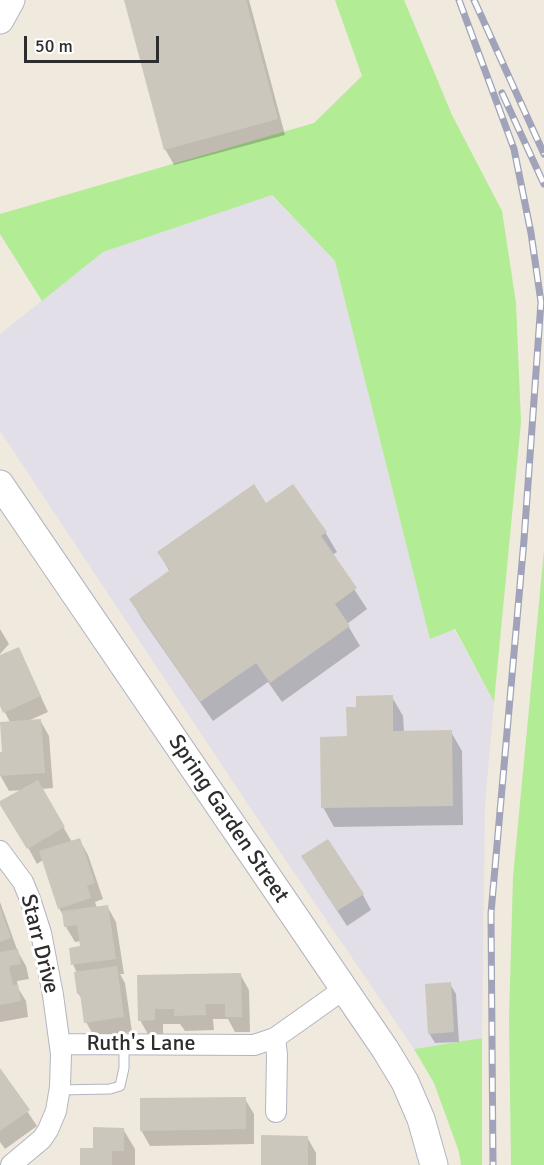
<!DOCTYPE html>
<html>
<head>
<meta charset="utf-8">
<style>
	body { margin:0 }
	#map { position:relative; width:544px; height:1165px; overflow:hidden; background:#f0e9de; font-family:Signika,sans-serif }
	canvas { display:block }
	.scale { position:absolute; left:24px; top:36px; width:135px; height:27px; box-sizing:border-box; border:3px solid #2d2d2d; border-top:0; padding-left:8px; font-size:18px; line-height:21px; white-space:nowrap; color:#2d2d2d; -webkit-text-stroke:4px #fff; paint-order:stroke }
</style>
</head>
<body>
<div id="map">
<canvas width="544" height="1165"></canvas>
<div class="scale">50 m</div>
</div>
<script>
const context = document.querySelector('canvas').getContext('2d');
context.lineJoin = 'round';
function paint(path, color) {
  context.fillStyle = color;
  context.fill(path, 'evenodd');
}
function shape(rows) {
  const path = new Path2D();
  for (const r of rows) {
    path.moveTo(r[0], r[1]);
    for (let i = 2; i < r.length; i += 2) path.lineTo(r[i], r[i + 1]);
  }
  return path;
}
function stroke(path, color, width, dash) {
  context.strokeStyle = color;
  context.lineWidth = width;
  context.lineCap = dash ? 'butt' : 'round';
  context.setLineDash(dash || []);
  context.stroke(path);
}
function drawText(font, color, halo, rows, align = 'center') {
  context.font = font + ' Signika,sans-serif';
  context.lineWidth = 6;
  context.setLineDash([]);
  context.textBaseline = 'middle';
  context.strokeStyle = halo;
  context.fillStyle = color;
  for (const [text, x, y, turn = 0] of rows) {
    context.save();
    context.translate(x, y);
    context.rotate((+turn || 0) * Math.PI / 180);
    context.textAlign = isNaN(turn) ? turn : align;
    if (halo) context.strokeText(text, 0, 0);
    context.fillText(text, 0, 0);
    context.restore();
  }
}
paint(shape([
	[271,195,335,261,430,638,454,629,494,702,485,805,482,1038,414,1049,253,812,0,431,0,334,103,252]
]), '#e2dfe8');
paint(shape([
	[335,0,404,0,452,115,502,211,516,303,521,422,494,702,455,629,430,639,335,261,272,195,103,252,42,301,0,234,0,214,314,123,362,76],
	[544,550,544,1165,511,1165,509,1020,513,877],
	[482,1038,482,1165,461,1165,459,1152,434,1083,414,1049]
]), '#b2ec95');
paint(shape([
	[125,0,249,0,285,135,174,165,165,149],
	[266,505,325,532,337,552,332,555,367,609,347,624,360,646,282,702,268,682,213,721,142,619,131,600,170,572,159,553],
	[0,629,9,644,0,654],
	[19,649,48,712,30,720,40,720,49,736,53,788,41,789,72,842,79,839,88,855,103,899,95,902,97,908,107,906,116,922,124,974,120,974,125,983,132,1032,95,1038,86,1022,83,1001,78,993,77,973,73,964,82,948,81,941,75,942,66,927,64,917,59,908,43,860,37,864,24,840,23,790,9,791,0,775,0,754,3,753,10,722,0,703,0,657],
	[392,697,403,716,404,732,451,732,462,751,463,825,334,827,323,807,348,738],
	[312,872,363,895,371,910,347,926],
	[0,902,18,952,26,966,29,979,17,981,18,988,26,1001,28,1017,0,1022],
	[240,974,249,990,250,1032,235,1032,228,1019,213,1019,214,1030,185,1031,180,1024,163,1024,163,1035,149,1036,140,1020,139,977],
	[450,984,456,994,459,1042,435,1043,429,1033],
	[0,1071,37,1126,5,1149,0,1142],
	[245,1099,254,1114,254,1144,150,1146,141,1130],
	[123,1129,135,1149,135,1165,81,1165,94,1150],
	[307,1137,316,1153,316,1165,262,1165]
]), '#0003');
paint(shape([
	[124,0,246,0,278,119,164,150],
	[254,484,266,503,293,484,327,532,321,536,357,588,335,604,350,626,270,683,256,663,200,702,129,599,170,570,157,552],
	[19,647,41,696,3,713,0,706,0,655],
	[393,695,393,731,452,730,453,806,321,808,320,737,347,736,346,707,356,707,356,696],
	[41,719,45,773,0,776,0,752,2,752,0,722],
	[38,780,65,827,27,849,0,805,0,801],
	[80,838,95,883,87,886,91,898,58,909,39,851],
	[328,839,364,894,337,911,301,856],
	[108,905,116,959,71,965,69,948,80,946,77,925,64,927,62,911],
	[0,907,11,938,0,942],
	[18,949,21,964,9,966,13,985,18,984,21,1001,0,1005,0,952],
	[117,966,124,1017,84,1023,80,993,77,994,74,972],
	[241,973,242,1017,225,1017,225,1004,205,1004,206,1015,174,1016,174,1009,155,1009,155,1020,138,1021,137,975],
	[451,982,454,1032,428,1034,425,984],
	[0,1068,30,1110,0,1131],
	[246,1097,246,1129,140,1131,140,1098],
	[93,1127,124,1128,124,1151,112,1151,112,1165,80,1165,80,1148,93,1148],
	[261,1135,308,1136,308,1165,261,1165]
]), '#cbc7bd');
const lane = shape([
	[59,1090,110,1089,120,1086,124,1068,124,1044]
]);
const street = shape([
	[0,851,23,882,30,899,41,933,53,995,61,1054,60,1087,56,1111,48,1130,42,1139,11,1165],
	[275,1038,277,1055,276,1112],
	[60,1044,254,1045,275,1038,344,989]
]);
const secondary = shape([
	[0,20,11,0],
	[0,484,385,1049,405,1082,421,1119,434,1165]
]);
stroke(lane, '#b2b5c2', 11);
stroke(street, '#b2b5c2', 22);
stroke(secondary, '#b2b5c2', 29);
stroke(lane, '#fff', 9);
stroke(street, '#fff', 20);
stroke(secondary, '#fff', 27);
const rail = shape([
	[459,0,514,149,531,233,541,302,524,540,491,913,493,1165],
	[474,0,544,154],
	[502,93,544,184]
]);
stroke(rail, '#a0a3b9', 7);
stroke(rail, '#fff', 4.5, [14]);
drawText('22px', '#2d2d2d', '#fff', [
	["Spring Garden Street",228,819,56],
	["Starr Drive",39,944,76],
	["Ruth's Lane",141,1044]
]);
</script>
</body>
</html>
